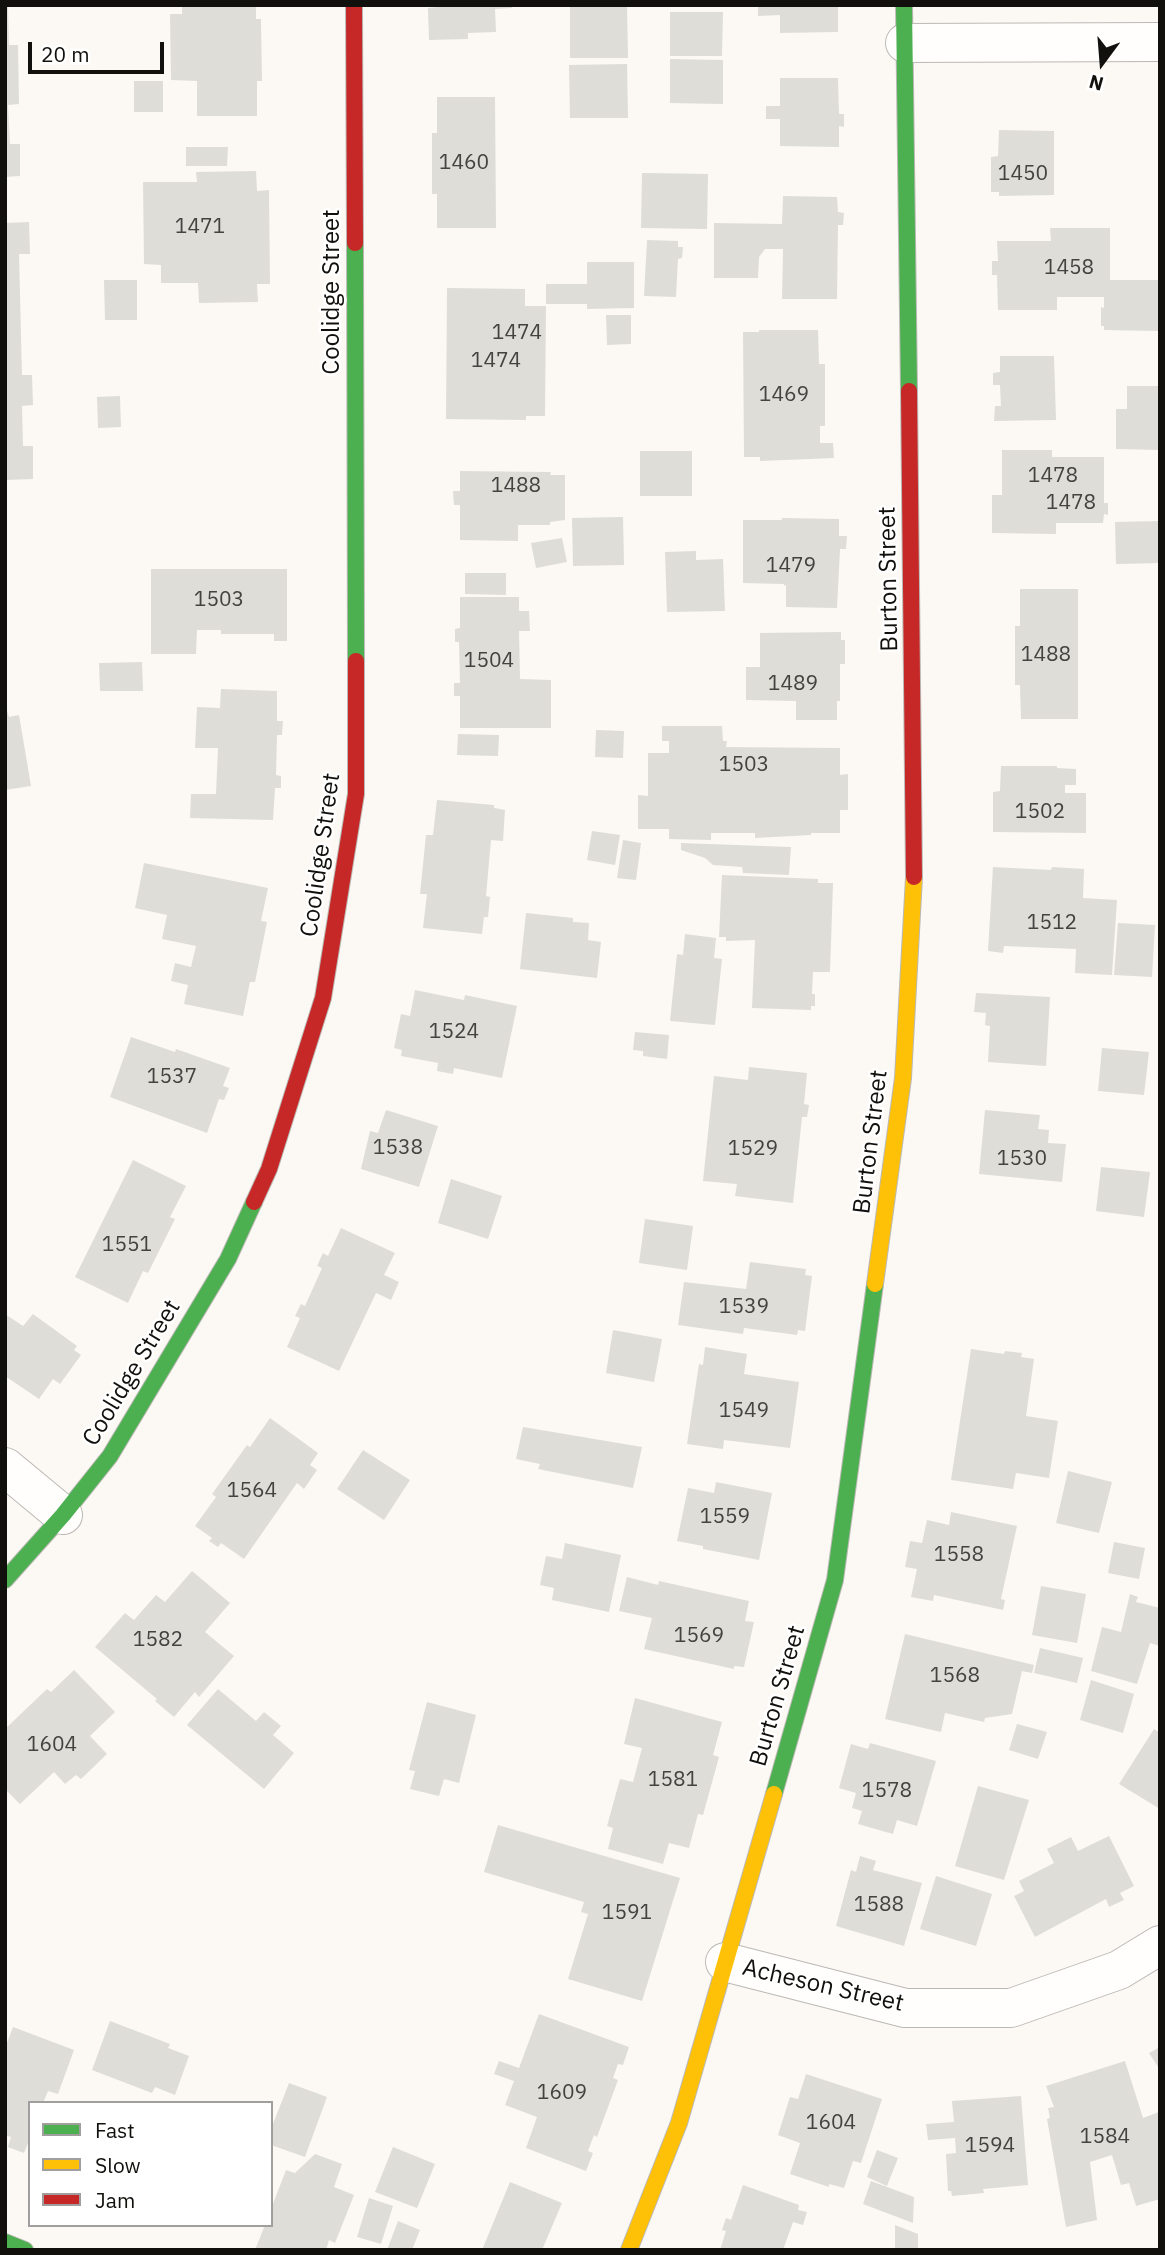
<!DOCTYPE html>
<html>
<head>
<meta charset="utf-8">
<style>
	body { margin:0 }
	#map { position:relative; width:1165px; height:2255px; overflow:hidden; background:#fcf9f4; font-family:"IBM Plex Sans",sans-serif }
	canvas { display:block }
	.frame { position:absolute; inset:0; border:7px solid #11100d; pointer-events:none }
	.legend { position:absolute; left:28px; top:2101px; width:245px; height:126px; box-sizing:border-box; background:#fff; border:2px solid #a09f9e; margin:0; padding:9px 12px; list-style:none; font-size:21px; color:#11100d }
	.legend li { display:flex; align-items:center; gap:14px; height:35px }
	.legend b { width:35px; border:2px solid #a09f9e }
	.north { position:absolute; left:1067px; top:28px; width:70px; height:70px; -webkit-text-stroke:5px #fff; paint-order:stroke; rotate:196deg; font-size:19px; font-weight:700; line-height:28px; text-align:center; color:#11100d }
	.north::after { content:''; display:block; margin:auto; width:24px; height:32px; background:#11100d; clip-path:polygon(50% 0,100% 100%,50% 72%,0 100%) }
	.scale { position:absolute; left:28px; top:42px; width:136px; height:32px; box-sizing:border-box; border:4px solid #11100d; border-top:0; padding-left:9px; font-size:21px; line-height:24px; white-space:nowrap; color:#11100d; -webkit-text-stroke:5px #fff; paint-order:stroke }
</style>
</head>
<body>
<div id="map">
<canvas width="1165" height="2255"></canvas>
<div class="frame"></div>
<ul class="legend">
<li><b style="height:9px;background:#4caf50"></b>Fast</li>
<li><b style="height:9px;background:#ffc107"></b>Slow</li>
<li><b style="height:9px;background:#c62828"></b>Jam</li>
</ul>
<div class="north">N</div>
<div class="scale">20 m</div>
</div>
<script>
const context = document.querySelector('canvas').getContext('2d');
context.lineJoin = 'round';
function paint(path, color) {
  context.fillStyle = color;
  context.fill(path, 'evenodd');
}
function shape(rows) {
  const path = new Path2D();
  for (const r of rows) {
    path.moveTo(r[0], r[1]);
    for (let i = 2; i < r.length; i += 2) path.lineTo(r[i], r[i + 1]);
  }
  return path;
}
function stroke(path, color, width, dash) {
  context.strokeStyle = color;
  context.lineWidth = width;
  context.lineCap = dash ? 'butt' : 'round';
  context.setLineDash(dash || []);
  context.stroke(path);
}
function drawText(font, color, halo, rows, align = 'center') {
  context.font = font + ' "IBM Plex Sans",sans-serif';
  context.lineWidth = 5;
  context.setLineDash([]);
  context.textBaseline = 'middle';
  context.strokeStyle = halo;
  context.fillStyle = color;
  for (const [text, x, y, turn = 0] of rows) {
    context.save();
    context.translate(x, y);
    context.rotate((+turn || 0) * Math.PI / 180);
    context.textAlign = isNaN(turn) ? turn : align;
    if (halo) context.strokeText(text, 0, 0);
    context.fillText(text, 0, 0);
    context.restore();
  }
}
paint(shape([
	[5,5,8,5,9,45,18,45,19,104,8,105,10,144,20,144,20,176,5,177],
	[182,5,256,5,256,19,261,19,262,81,257,81,257,116,197,116,197,81,171,80,170,14,182,14],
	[437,5,512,5,512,8,495,9,496,32,468,33,468,39,429,40,428,8,437,7],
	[570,5,627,5,628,58,570,58],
	[758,5,838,5,838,32,780,33,780,15,758,16],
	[670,12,723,12,722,56,670,56],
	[670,59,723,60,723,104,670,103],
	[627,64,628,118,570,118,569,65],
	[780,78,838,78,839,114,844,114,844,127,839,126,839,147,780,146,780,119,766,119,766,106,780,106],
	[134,81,163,81,163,112,134,112],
	[437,97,495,97,496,228,437,228,437,194,432,194,432,133,437,133],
	[999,130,1054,131,1054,195,999,196,999,192,991,192,991,157,998,156],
	[186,147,228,147,227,166,186,166],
	[256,171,257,191,269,190,270,284,257,284,258,302,199,303,198,283,161,283,161,265,144,264,143,182,197,182,196,172],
	[642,173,708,174,707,229,641,228],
	[783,196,837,197,838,212,844,213,843,225,838,225,837,299,782,299,783,249,765,249,759,257,758,278,714,278,714,223,782,224],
	[29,222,30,254,19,254,22,375,32,375,33,405,22,406,23,446,33,446,33,479,5,480,5,223],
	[1050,228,1110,228,1110,280,1160,280,1160,331,1104,330,1104,326,1101,326,1101,307,1104,308,1104,297,1057,297,1057,310,998,310,997,275,992,275,992,261,998,261,997,241,1051,241],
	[647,240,678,241,678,247,683,247,682,258,678,259,676,297,644,296],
	[587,262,634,262,634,308,587,309,587,304,546,304,546,284,587,284],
	[104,280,137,280,137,320,105,320],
	[447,288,525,289,525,306,546,306,545,416,526,416,526,420,446,419],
	[606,315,631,315,631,344,607,345],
	[759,330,818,330,819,364,825,364,825,426,820,426,820,443,833,443,834,458,760,461,760,457,744,457,743,332,759,332],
	[1000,356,1054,356,1056,420,994,421,995,406,1001,406,1000,385,993,385,993,373,1000,372],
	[1127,386,1160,386,1160,450,1116,449,1116,409,1127,409],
	[120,396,121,427,98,428,97,397],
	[1002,450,1052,450,1052,457,1104,457,1104,503,1108,503,1108,515,1104,514,1103,523,1056,523,1056,534,992,533,992,495,1002,495],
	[640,451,692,451,692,496,640,496],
	[460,471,551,472,550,475,565,475,565,520,550,522,550,525,518,525,518,541,460,540,460,505,454,505,453,491,460,491],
	[623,517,624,565,573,566,572,518],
	[782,518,839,519,839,536,847,536,846,549,840,549,837,608,786,607,786,585,784,586,784,584,743,583,743,520,782,520],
	[1160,521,1160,563,1116,564,1115,522],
	[562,538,567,562,536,568,531,543],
	[696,551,696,560,723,559,725,611,667,612,665,552],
	[151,569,287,569,287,641,274,641,274,634,221,634,221,630,197,630,196,654,151,654],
	[465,573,506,573,506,595,465,594],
	[1020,589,1078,589,1078,719,1021,719,1020,685,1015,685,1015,626,1020,626],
	[460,597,519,597,519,611,529,611,530,631,519,631,520,679,551,680,551,728,460,728,460,696,454,696,454,683,460,683,459,642,455,642,455,629,460,628],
	[841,632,841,640,845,640,845,664,840,664,840,701,837,701,837,720,796,720,796,701,746,700,746,667,760,667,760,633],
	[142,662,143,691,100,691,99,663],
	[221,689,277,691,277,721,283,721,282,735,277,735,276,775,281,776,281,788,275,788,273,820,190,818,191,794,216,794,218,748,195,748,197,707,220,708],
	[5,704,9,717,19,715,31,786,5,790],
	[662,726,722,726,723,741,727,741,726,747,840,748,840,775,848,774,848,810,840,810,840,833,811,833,811,835,755,838,755,833,711,833,711,840,669,839,669,829,638,829,638,795,648,796,648,753,669,753,669,741,662,741],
	[596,730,624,731,623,758,595,757],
	[458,734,499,735,498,756,457,755],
	[1001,766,1057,766,1057,768,1076,769,1076,785,1065,785,1065,793,1086,793,1086,833,993,832,993,792,1000,791],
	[437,800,494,805,494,808,505,810,503,841,491,840,486,896,490,897,488,917,484,917,482,934,423,928,427,894,420,894,426,835,433,835],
	[592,831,620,835,615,865,587,860],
	[623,840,641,843,636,880,617,878],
	[681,843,791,847,789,875,743,873,742,867,713,865,705,858,681,850],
	[144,863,268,888,261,921,267,922,255,982,250,982,243,1016,184,1004,188,985,171,981,175,963,191,967,196,946,162,939,167,915,135,908],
	[993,867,1051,870,1052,867,1084,869,1083,898,1117,900,1112,975,1075,973,1076,949,1004,946,1003,953,988,951],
	[722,875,818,879,818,883,833,883,830,972,813,972,812,994,815,994,815,1006,811,1006,811,1010,752,1008,755,940,726,941,726,937,719,937],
	[526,913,573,918,573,922,589,923,588,940,601,942,597,978,520,969],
	[1118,923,1155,925,1152,977,1114,975],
	[685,934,716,938,714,958,722,959,715,1025,670,1021,677,954,683,955],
	[415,990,464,1000,465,995,517,1006,502,1078,454,1068,453,1074,437,1071,438,1063,401,1056,402,1050,394,1048,401,1014,410,1016],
	[976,993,1050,997,1046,1066,988,1062,990,1026,985,1025,986,1013,974,1012],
	[635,1032,669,1035,667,1059,643,1056,643,1051,633,1050],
	[131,1037,175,1052,176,1049,230,1068,223,1086,229,1088,224,1100,219,1099,207,1133,110,1097],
	[1102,1048,1149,1052,1144,1095,1098,1091],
	[749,1067,807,1073,804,1104,809,1105,807,1117,802,1117,793,1203,735,1196,737,1184,703,1181,714,1076,748,1080],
	[386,1110,438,1126,419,1187,361,1169,370,1131,378,1133],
	[985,1110,1040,1115,1038,1129,1049,1130,1048,1143,1066,1144,1062,1182,979,1174],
	[133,1160,186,1186,170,1217,175,1219,148,1273,143,1271,128,1303,75,1277],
	[1101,1167,1150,1172,1144,1217,1096,1211],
	[451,1179,502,1196,488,1239,438,1223],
	[645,1219,693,1226,687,1270,639,1263],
	[341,1228,395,1253,384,1275,399,1282,391,1300,376,1293,339,1371,287,1347,300,1318,295,1316,301,1304,305,1306,322,1268,317,1266,323,1253,328,1256],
	[750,1262,806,1269,805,1275,812,1276,805,1331,798,1330,797,1335,744,1328,743,1334,678,1325,684,1282,746,1289],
	[5,1314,23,1326,33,1314,77,1346,74,1350,81,1355,60,1384,53,1379,39,1399,5,1376],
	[613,1330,662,1339,654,1382,606,1373],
	[705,1347,747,1354,744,1374,799,1382,790,1448,724,1440,723,1449,687,1444,699,1364,703,1365],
	[971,1349,1004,1354,1005,1351,1022,1353,1021,1357,1034,1359,1026,1416,1058,1421,1049,1478,1016,1473,1013,1489,951,1480],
	[270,1418,318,1453,310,1465,317,1470,304,1489,297,1483,244,1559,221,1543,218,1547,209,1541,212,1538,195,1526,216,1497,212,1494,247,1445,250,1447],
	[523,1427,642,1447,633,1488,538,1469,540,1464,516,1459],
	[363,1450,410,1480,384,1520,337,1489],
	[1068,1471,1112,1482,1099,1533,1056,1523],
	[716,1482,772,1493,759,1560,703,1549,703,1546,677,1541,688,1488,714,1493],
	[951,1512,1017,1526,1001,1599,1005,1600,1003,1610,934,1595,933,1601,911,1597,917,1569,905,1567,910,1541,922,1543,927,1520,949,1525],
	[1114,1542,1145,1548,1139,1579,1108,1573],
	[565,1543,621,1555,609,1612,552,1600,554,1588,540,1585,546,1556,562,1559],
	[192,1571,230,1603,205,1632,234,1656,199,1697,195,1692,174,1717,155,1701,157,1699,95,1647,125,1613,134,1620,156,1595,165,1602],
	[627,1577,658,1585,659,1581,749,1601,745,1621,754,1622,744,1667,734,1666,734,1669,644,1649,652,1618,619,1611],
	[1041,1586,1086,1594,1077,1643,1032,1635],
	[1130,1594,1138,1597,1136,1602,1160,1608,1160,1646,1150,1643,1137,1684,1091,1671,1102,1627,1121,1632],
	[905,1634,1034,1665,1032,1673,1022,1671,1012,1714,985,1718,984,1722,945,1713,941,1732,885,1719],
	[1040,1648,1083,1658,1077,1683,1034,1673],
	[74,1670,115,1712,90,1736,107,1754,81,1779,76,1775,65,1784,54,1772,20,1804,5,1789,5,1729,47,1689,51,1692],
	[1091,1680,1134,1694,1123,1733,1080,1720],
	[218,1689,256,1721,264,1712,281,1726,273,1735,294,1753,264,1789,187,1725],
	[635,1698,722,1722,713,1755,719,1757,703,1815,698,1814,689,1848,669,1843,663,1864,608,1849,613,1828,607,1826,620,1779,633,1782,642,1748,624,1744],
	[427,1702,476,1715,459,1783,444,1779,439,1796,410,1789,415,1771,409,1770],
	[1017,1724,1047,1732,1038,1759,1009,1750],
	[1154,1729,1160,1733,1160,1809,1119,1784],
	[870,1743,936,1761,917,1826,897,1820,893,1834,858,1824,862,1811,852,1808,856,1793,839,1788,851,1744,868,1749],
	[978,1786,1029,1800,1004,1880,955,1866],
	[498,1825,680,1878,642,2001,568,1979,588,1914,581,1912,584,1902,484,1872],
	[1109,1836,1134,1886,1120,1893,1124,1900,1109,1907,1106,1899,1035,1937,1014,1896,1024,1891,1019,1881,1054,1863,1047,1849,1071,1837,1078,1851],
	[860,1856,876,1861,873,1870,922,1883,904,1946,836,1926,851,1870,856,1872],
	[936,1876,992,1894,976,1946,920,1929],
	[539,2014,629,2047,623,2065,618,2064,613,2078,618,2080,597,2137,594,2135,588,2151,593,2153,586,2171,526,2148,537,2117,505,2105,514,2081,494,2074,499,2061,519,2068],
	[110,2021,170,2044,168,2048,189,2056,175,2095,155,2087,152,2093,92,2070],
	[13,2027,74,2050,58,2094,48,2091,43,2103,30,2103,30,2138,24,2153,8,2147,11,2137,5,2135,5,2048],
	[1160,2047,1160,2070,1149,2053],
	[1125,2061,1143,2118,1159,2112,1160,2114,1160,2199,1136,2206,1129,2183,1121,2185,1112,2155,1090,2162,1097,2220,1066,2227,1047,2119,1050,2118,1048,2108,1054,2107,1046,2086],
	[806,2074,882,2099,861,2163,853,2161,844,2188,829,2184,829,2187,790,2174,800,2143,778,2135,790,2097,798,2099],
	[289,2083,327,2097,305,2157,271,2145,271,2129],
	[1021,2096,1028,2185,983,2189,984,2193,952,2196,951,2191,948,2191,946,2154,956,2153,955,2138,928,2140,926,2124,954,2122,952,2101],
	[393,2147,435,2164,417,2208,375,2192],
	[877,2150,898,2158,887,2186,867,2177],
	[315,2154,342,2164,334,2187,354,2195,335,2243,329,2240,326,2250,255,2250,265,2225,271,2225,271,2209,286,2170,295,2173],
	[871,2181,914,2197,913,2223,863,2204],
	[510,2182,562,2203,542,2250,482,2250],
	[743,2185,799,2205,798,2210,807,2212,803,2225,793,2222,783,2250,720,2250,726,2231,722,2230,726,2218,731,2220],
	[369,2198,393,2206,381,2244,357,2237],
	[398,2221,420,2230,412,2250,387,2250],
	[895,2225,918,2234,918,2250,895,2250]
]), '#deddd8');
const street = shape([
	[905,43,1160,42],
	[5,1467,63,1515],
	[725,1962,905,2008,1011,2008,1119,1970,1160,1945]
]);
const fast = shape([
	[904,5,909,391],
	[355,243,356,661],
	[5,1580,63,1515,110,1456,228,1259,254,1202],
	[774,1794,835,1580,875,1284],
	[5,2242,25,2250]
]);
const slow = shape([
	[875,1284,903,1078,914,877],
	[629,2250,679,2123,774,1794]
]);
const jam = shape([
	[354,5,355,243],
	[909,391,914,877],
	[254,1202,269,1169,323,998,356,794,356,661]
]);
stroke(street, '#bbb9b5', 40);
stroke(fast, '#bbb9b5', 18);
stroke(slow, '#bbb9b5', 18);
stroke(jam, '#bbb9b5', 18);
stroke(street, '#fffefd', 38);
stroke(fast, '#4caf50', 16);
stroke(slow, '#ffc107', 16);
stroke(jam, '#c62828', 16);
drawText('21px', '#444340', null, [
	["1460",464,163],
	["1450",1023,174],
	["1471",200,227],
	["1458",1069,268],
	["1474",517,333],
	["1474",496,361],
	["1469",784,395],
	["1478",1053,476],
	["1488",516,486],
	["1478",1071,503],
	["1479",791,566],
	["1503",219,600],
	["1488",1046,655],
	["1504",489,661],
	["1489",793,684],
	["1503",744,765],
	["1502",1040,812],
	["1512",1052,923],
	["1524",454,1032],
	["1537",172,1077],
	["1538",398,1148],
	["1529",753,1149],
	["1530",1022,1159],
	["1551",127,1245],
	["1539",744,1307],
	["1549",744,1411],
	["1564",252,1491],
	["1559",725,1517],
	["1558",959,1555],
	["1569",699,1636],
	["1582",158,1640],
	["1568",955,1676],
	["1604",52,1745],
	["1581",673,1780],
	["1578",887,1791],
	["1588",879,1905],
	["1591",627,1913],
	["1609",562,2093],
	["1604",831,2123],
	["1584",1105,2137],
	["1594",990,2146]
]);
drawText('24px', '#11100d', '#fff', [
	["Coolidge Street",332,292,-90],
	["Burton Street",889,579,-91],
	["Coolidge Street",321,855,-82],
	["Burton Street",871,1142,-83],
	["Coolidge Street",132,1373,-59],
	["Burton Street",778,1696,-74],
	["Acheson Street",823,1986,13]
]);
</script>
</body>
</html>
